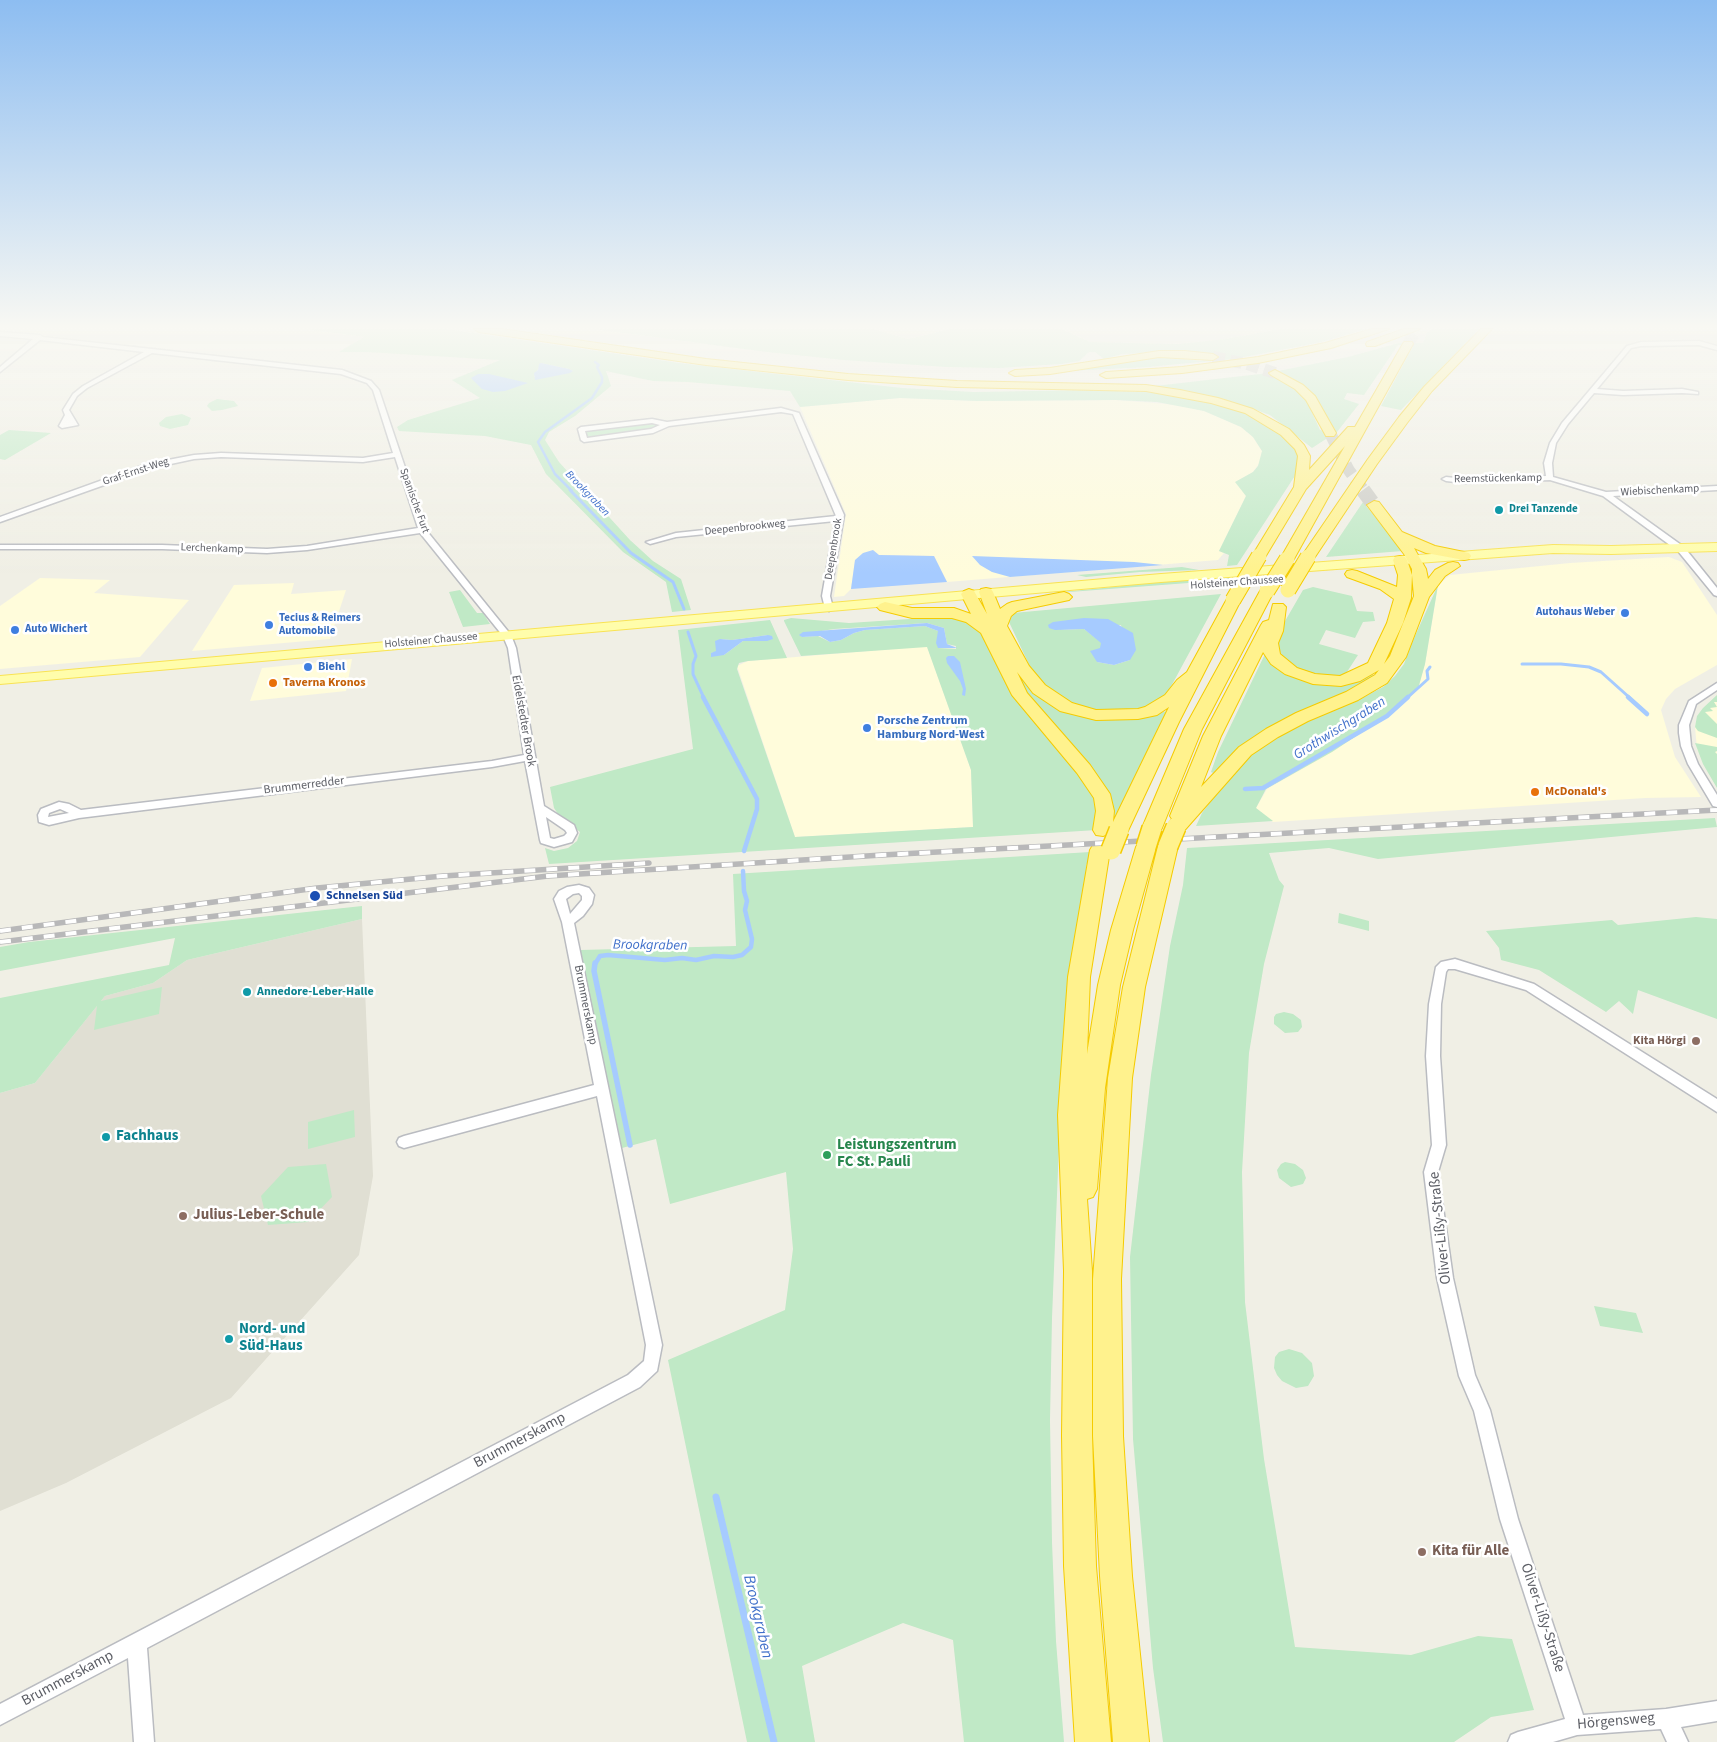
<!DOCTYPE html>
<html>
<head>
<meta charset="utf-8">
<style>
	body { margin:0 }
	canvas { display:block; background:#f0efe5 }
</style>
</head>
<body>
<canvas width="1717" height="1742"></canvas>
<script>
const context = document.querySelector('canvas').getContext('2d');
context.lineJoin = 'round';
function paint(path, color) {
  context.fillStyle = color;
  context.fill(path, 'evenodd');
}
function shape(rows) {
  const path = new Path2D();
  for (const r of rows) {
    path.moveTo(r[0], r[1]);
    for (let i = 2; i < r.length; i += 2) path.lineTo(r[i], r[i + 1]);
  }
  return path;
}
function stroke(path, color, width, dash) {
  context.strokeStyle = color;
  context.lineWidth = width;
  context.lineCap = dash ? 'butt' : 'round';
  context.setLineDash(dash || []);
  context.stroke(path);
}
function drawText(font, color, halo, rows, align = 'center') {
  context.font = font + ' "Source Sans 3",sans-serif';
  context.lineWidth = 5;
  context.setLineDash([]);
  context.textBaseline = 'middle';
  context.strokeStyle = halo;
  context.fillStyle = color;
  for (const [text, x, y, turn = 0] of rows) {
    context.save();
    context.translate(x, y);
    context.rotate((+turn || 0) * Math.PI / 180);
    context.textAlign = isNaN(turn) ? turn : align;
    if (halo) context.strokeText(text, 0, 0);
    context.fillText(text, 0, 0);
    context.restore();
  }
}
paint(shape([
	[900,398,977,401,1116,400,1178,405,1204,411,1241,427,1253,437,1262,451,1261,461,1253,472,1236,482,1246,496,1219,551,1224,553,1218,560,947,582,934,556,879,555,876,553,855,560,851,589,844,596,834,597,846,514,800,407],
	[1669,557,1682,562,1717,615,1717,665,1675,689,1666,699,1661,710,1675,757,1701,797,1645,798,1273,822,1256,808,1267,789,1332,752,1397,709,1418,689,1425,664,1438,585,1450,575,1570,563],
	[40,578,110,580,94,593,189,600,140,657,0,669,0,606],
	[294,583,291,594,346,590,330,639,192,651,234,585],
	[927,646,971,770,973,827,795,837,737,666,748,661],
	[352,659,346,691,250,701,262,668],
	[1717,696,1717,784,1697,749,1695,727,1698,715]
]), '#fffcdb');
paint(shape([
	[362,919,373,1176,359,1255,231,1398,66,1483,0,1511,0,1093,35,1083,105,996,153,983,187,960]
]), '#e0dfd3');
paint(shape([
	[306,329,446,329,679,363,902,388,974,392,1091,390,1168,393,1229,406,1265,421,1294,445,1300,458,1300,468,1237,565,1227,566,1229,555,1219,551,1246,496,1235,482,1253,472,1258,466,1262,451,1253,437,1241,427,1204,411,1157,402,1116,400,977,401,900,398,800,407,790,391,688,382,653,381,606,371,611,386,575,416,549,432,545,440,559,462,630,540,653,561,681,579,691,610,672,612,666,582,623,552,546,474,531,445,485,436,399,431,397,427,408,420,480,398,452,380,500,360,366,352,339,352,364,337],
	[541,363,569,369,573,371,534,377],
	[594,329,873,329,908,339,951,329,1062,329,1090,342,1178,344,1225,339,1281,329,1367,329,1321,342,1234,359,1147,367,1069,371,1152,358,1165,357,1201,361,1211,359,1163,352,1122,354,1104,359,1095,352,1089,352,1079,361,1061,364,999,368,946,367,844,360,767,352],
	[1432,329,1479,329,1401,410,1381,406,1413,346,1398,345,1364,395,1347,393,1344,399,1359,404,1337,432,1312,448,1270,415,1248,407,1219,398,1179,390,1146,387,1269,373,1288,382,1305,397,1320,430,1333,433,1336,431,1315,397,1297,381,1278,371,1348,357,1399,343,1423,343,1427,332],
	[217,399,234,401,238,406,222,410,212,411,207,406,209,403],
	[182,414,191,418,188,425,170,429,160,426,159,423,166,417],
	[655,422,658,429,591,438,587,437,584,430],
	[9,430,51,433,5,460,0,459,0,435],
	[1363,502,1403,551,1326,557],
	[1182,567,1199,570,1140,572,1086,577,1077,575],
	[1230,577,1228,580,1043,594,1162,582],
	[1438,585,1425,664,1418,689,1397,709,1332,752,1266,789,1256,808,1273,821,1196,826,1202,813,1229,777,1252,754,1283,731,1364,697,1383,687,1395,676,1404,664,1411,645],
	[1313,587,1352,596,1357,611,1373,612,1375,621,1363,622,1355,638,1326,630,1319,644,1358,655,1345,675,1327,676,1308,673,1294,666,1282,655,1276,644,1277,635,1303,590],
	[460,590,477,613,483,613,490,624,463,627,449,592],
	[1221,594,1168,692,1161,699,1142,709,1096,711,1075,706,1053,694,1033,673,1009,622,1013,613],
	[1121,625,1130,660,1114,665,1097,662,1102,643,1084,629,1055,630],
	[940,617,963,618,978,627,1012,694,1021,706,1080,772,1097,802,1097,830,549,864,545,848,554,851,568,848,577,841,580,832,558,814,554,808,550,787,693,749,678,630,770,620,787,658,748,661,739,663,737,669,795,837,973,827,971,770,927,647,801,656,784,621,784,620,791,618,849,623],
	[927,623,944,628,947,644,956,646,956,649,938,648,938,631,925,626,865,630,854,633,841,640,830,642,818,636,801,637,815,632,834,629],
	[768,635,767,641,743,641,724,655,711,653,716,652,720,639,732,640],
	[1265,654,1284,671,1359,681,1372,675,1375,676,1364,684,1243,745,1213,773,1211,772,1218,752],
	[1010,661,1024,681,1105,720,1135,720,1167,711,1114,819,1112,818,1031,703],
	[1717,695,1717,702,1714,702,1717,707,1710,708,1713,711,1705,712,1717,724,1717,738,1698,731,1695,727,1697,716,1703,708],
	[1695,743,1717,747,1717,751,1715,752,1717,754,1717,788,1703,764],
	[1715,818,1717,827,1378,859,1329,848,1269,853,1279,880,1284,886,1264,964,1249,1053,1242,1172,1245,1302,1264,1459,1295,1647,1411,1655,1478,1636,1512,1639,1534,1710,1491,1717,1454,1742,1163,1742,1153,1668,1133,1439,1130,1257,1151,1075,1170,946,1183,885,1187,848],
	[1090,852,1086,867,1091,872,1072,957,1063,1047,1052,1318,1050,1420,1052,1542,1056,1641,1064,1742,964,1742,953,1640,903,1623,802,1666,815,1742,747,1742,668,1360,785,1310,793,1249,786,1172,670,1204,656,1139,622,1148,580,950,736,946,733,874],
	[362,906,362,919,187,960,153,983,105,996,101,1001,162,987,159,1014,94,1030,97,1006,35,1083,0,1093,0,998,169,965,175,938,0,971,0,947,29,942],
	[1339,913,1369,921,1369,931,1338,923],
	[1696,917,1717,919,1717,1019,1638,990,1633,1014,1619,1001,1606,1012,1539,970,1501,960,1499,948,1486,931,1612,920,1618,925],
	[1284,1012,1293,1014,1301,1020,1302,1027,1298,1032,1285,1033,1274,1024,1274,1017,1276,1014],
	[354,1110,355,1137,308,1149,308,1122],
	[1285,1162,1295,1164,1303,1170,1306,1178,1303,1184,1291,1187,1279,1178,1277,1170,1281,1164],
	[326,1164,332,1197,308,1222,268,1225,261,1196,288,1167],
	[1594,1306,1636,1313,1643,1333,1600,1326],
	[1289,1349,1302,1353,1312,1363,1314,1376,1308,1386,1296,1388,1282,1381,1277,1375,1274,1368,1275,1357,1279,1352]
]), '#c0e9c6');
paint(shape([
	[541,363,569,369,573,371,570,373,535,380,534,373,538,370,539,364],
	[478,374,489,374,528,383,505,391,493,392,482,389,471,378],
	[873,550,879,555,934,556,947,582,851,589,855,560,863,553],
	[972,556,1134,562,1163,565,1010,577,992,572,980,565],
	[1084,618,1108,619,1133,633,1136,650,1130,660,1114,665,1097,662,1090,651,1100,648,1101,643,1084,629,1055,630,1049,628,1048,625,1053,622],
	[927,623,944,628,947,644,957,648,938,648,936,643,938,631,925,626,865,630,854,633,841,640,830,642,820,636,802,637,799,635,803,632],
	[768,635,772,636,773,639,767,641,743,641,724,655,711,657,711,653,716,651,715,641,720,639,732,640],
	[948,656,954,656,960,662,966,689,965,696,962,695,963,689,960,681,947,663,946,658]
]), '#a6cbff');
stroke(shape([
	[572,491,555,474,538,442,545,432,592,398,602,382,602,377,597,367,599,365,595,362]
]), '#a6cbff', 2.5);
stroke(shape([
	[570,490,631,553,673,582,684,609],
	[688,632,696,656,693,664,693,674,704,698],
	[1522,664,1561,664,1589,667,1601,672,1630,698],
	[1407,698,1428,679,1427,671,1430,667]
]), '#a6cbff', 3);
stroke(shape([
	[703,697,757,799,757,809,744,851],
	[1628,697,1647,714],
	[1245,789,1263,788,1387,716,1408,697],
	[595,964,600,956,608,955,665,960,682,958,696,960,714,956,733,957,742,955,751,947,752,939,745,910,747,901,744,891,743,871]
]), '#a6cbff', 4.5);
stroke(shape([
	[595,963,594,971,630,1145]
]), '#a6cbff', 5.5);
stroke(shape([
	[716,1497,774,1742]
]), '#a6cbff', 7);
stroke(shape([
	[1408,344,1417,329],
	[1213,357,1247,364,1275,373],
	[1330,433,1348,469,1364,491]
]), '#cbcbc5', 12, [12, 5.5]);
stroke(shape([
	[1363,490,1374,505]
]), '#cbcbc5', 15, [15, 8]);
const street = shape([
	[0,332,40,335,43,337,342,370,371,381,379,390,426,530,511,635,516,648,544,806,574,825,577,833,572,842,554,847,541,843,540,840,525,761,492,767,79,818,49,825,39,822,38,815,41,809,59,802,69,804,81,810,492,761,524,755,508,648,503,636,420,533,307,550,267,553,162,549,0,549,0,545,162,545,267,549,307,546,418,528,395,457,363,462,221,457,194,459,152,468,0,522,0,517,147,464,194,455,221,453,363,458,393,453,373,390,367,383,341,374,152,353,87,388,77,396,69,410,78,425,62,428,59,426,65,415,63,410,73,394,83,386,144,352,40,340,0,372,0,367,33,339,0,336,0,332],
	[60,809,69,813,48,817,49,813,60,809],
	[546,817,565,830,567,833,564,836,554,839,550,838,546,817],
	[1699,341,1717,346,1717,350,1699,345,1641,346,1631,348,1597,389,1623,391,1682,389,1698,392,1698,394,1682,393,1623,395,1594,393,1568,424,1556,443,1552,463,1553,477,1606,492,1717,486,1717,490,1613,496,1684,547,1717,588,1717,596,1714,595,1678,551,1603,496,1550,480,1465,483,1446,481,1442,479,1446,477,1465,479,1546,476,1544,463,1550,443,1562,423,1627,346,1641,342,1699,341],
	[781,408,799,413,844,515,830,596,833,608,829,611,825,608,822,596,835,521,676,537,650,544,646,542,676,533,836,516,793,414,781,412,669,426,653,433,584,442,581,440,578,429,581,427,652,419,667,422,781,408],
	[652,423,660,425,651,429,587,438,585,431,652,423],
	[1717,683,1717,690,1696,704,1689,725,1691,746,1698,764,1717,795,1717,807,1713,806,1688,764,1681,746,1679,733,1679,725,1689,701,1717,683],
	[579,885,589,888,594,895,592,904,583,916,574,923,662,1345,657,1371,640,1387,147,1648,154,1742,134,1742,128,1658,0,1725,0,1704,628,1375,644,1361,646,1345,597,1096,404,1148,399,1146,397,1142,399,1138,404,1136,594,1085,562,922,554,899,559,891,567,887,579,885],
	[579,893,582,896,582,900,570,914,566,899,573,894,579,893],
	[1455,959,1534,984,1717,1099,1717,1112,1526,990,1455,969,1448,969,1446,972,1441,1004,1440,1056,1446,1145,1438,1172,1453,1278,1475,1375,1490,1410,1518,1519,1583,1715,1666,1709,1717,1701,1717,1721,1681,1727,1688,1742,1667,1742,1661,1729,1577,1735,1553,1742,1508,1742,1511,1735,1518,1732,1565,1719,1500,1519,1474,1411,1459,1376,1437,1278,1424,1172,1432,1145,1426,1056,1429,1004,1436,967,1441,962,1455,959]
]);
const primary = shape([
	[1717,543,1717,551,1611,554,1553,553,1161,582,0,684,0,676,1161,574,1553,545,1611,546,1717,543]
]);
const highway = shape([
	[474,329,502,329,706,359,848,374,957,381,1146,385,1180,390,1218,398,1253,409,1289,429,1304,445,1310,456,1309,470,1348,427,1355,427,1404,342,1412,342,1413,344,1294,559,1292,562,1287,563,1282,562,1280,559,1345,446,1306,489,1264,559,1254,559,1252,556,1294,487,1298,456,1295,449,1281,435,1245,413,1211,403,1146,391,957,387,848,380,706,365,479,332,474,329],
	[1372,329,1389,329,1331,348,1258,363,1182,373,1106,378,1100,375,1106,372,1182,367,1258,357,1325,343,1372,329],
	[1404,329,1420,329,1375,346,1367,346,1366,344,1367,342,1404,329],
	[1481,329,1492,329,1432,391,1407,423,1377,464,1313,560,1303,560,1301,557,1368,459,1399,417,1424,387,1481,329],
	[1159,351,1185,351,1213,354,1218,357,1213,360,1159,357,1050,374,1015,376,1009,373,1015,370,1050,368,1159,351],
	[1275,370,1303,385,1315,396,1336,433,1334,436,1326,436,1306,400,1295,389,1271,375,1269,373,1275,370],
	[1374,501,1379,502,1402,532,1435,546,1469,553,1471,556,1469,559,1464,560,1426,553,1414,548,1426,569,1428,579,1435,570,1448,563,1453,562,1458,563,1460,566,1445,576,1429,597,1406,657,1387,683,1358,700,1308,721,1278,737,1251,755,1183,832,1176,833,1169,832,1166,827,1172,819,1170,816,1203,736,1261,625,1263,622,1269,620,1273,604,1283,604,1286,607,1283,631,1278,643,1280,654,1297,668,1315,674,1340,676,1368,663,1387,623,1394,599,1380,589,1347,577,1345,574,1347,571,1352,570,1357,571,1397,587,1398,575,1393,560,1395,557,1400,556,1405,557,1407,560,1412,575,1412,569,1404,554,1367,505,1374,501],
	[1412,575,1414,596,1390,656,1384,664,1403,623,1411,598,1412,575],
	[1263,652,1271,664,1285,674,1313,684,1341,686,1360,681,1379,670,1375,675,1346,692,1296,713,1266,729,1239,747,1201,787,1221,736,1263,652],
	[1267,587,1272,588,1274,591,1202,729,1162,828,1159,833,1152,834,1145,833,1142,828,1184,729,1260,591,1262,588,1267,587],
	[986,588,991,589,993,592,1000,609,1007,604,1012,602,1064,592,1069,594,1072,597,1069,600,1017,611,1011,616,1007,626,1029,666,1045,685,1072,703,1096,710,1138,709,1145,707,1165,695,1177,680,1187,672,1228,597,1238,597,1241,600,1179,722,1126,835,1119,836,1111,833,1103,836,1096,835,1093,830,1096,811,1094,798,1077,773,1012,695,981,633,966,622,952,618,912,618,880,610,877,607,880,604,885,602,912,608,954,608,971,614,961,594,964,591,969,589,974,591,987,614,979,592,981,589,986,588],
	[1017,672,1033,693,1060,711,1096,720,1138,719,1157,715,1169,707,1113,822,1114,811,1110,794,1090,765,1027,693,1017,672],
	[1168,839,1175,841,1178,846,1145,987,1132,1078,1121,1279,1123,1436,1132,1576,1149,1742,1113,1742,1100,1576,1093,1436,1093,1279,1108,1078,1123,987,1158,846,1161,841,1168,839],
	[1146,840,1153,842,1156,847,1133,930,1120,985,1105,1088,1097,1189,1093,1197,1087,1199,1092,1271,1092,1435,1096,1566,1111,1742,1075,1742,1064,1566,1062,1435,1064,1271,1058,1115,1068,977,1090,850,1093,845,1100,843,1107,845,1110,850,1090,977,1087,1054,1098,985,1111,930,1136,847,1139,842,1146,840]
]);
stroke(street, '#babcc1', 3);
stroke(primary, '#f9e354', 2);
stroke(highway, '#f5cb00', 2);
paint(street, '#fff');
paint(primary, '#fffdab');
paint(highway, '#fff28d');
const rail = shape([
	[0,931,317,888,443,876,649,863],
	[0,942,548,876,882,855,1717,810]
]);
stroke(rail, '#b8b8b9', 5.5);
stroke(rail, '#fff', 4, [11]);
const highwayBridgeFar1 = shape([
	[1288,590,1308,557],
	[1267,591,1287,559],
	[1233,600,1259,556]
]);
const highwayBridge = shape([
	[1168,846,1176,827],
	[1146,847,1152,828],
	[1111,850,1119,830]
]);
stroke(highwayBridgeFar1, '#f5cb00', 17, []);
stroke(highwayBridge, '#f5cb00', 22, []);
stroke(highwayBridgeFar1, '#fff28d', 15);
stroke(highwayBridge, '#fff28d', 19);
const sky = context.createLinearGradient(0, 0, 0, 573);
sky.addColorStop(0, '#8dbdf1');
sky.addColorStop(0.57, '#f8f8f3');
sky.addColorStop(1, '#f8f8f300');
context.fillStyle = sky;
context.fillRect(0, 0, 1717, 573);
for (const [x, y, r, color] of [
	[1499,510,5,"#0f9aa8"],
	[1625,613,5,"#3f7fe0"],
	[269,625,5,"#3f7fe0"],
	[15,630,5,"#3f7fe0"],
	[308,667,5,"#3f7fe0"],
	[273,683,5,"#e8710a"],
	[867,728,5,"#3f7fe0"],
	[1535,792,5,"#e8710a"],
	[315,896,6,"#1a4fb4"],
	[247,992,5,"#0f9aa8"],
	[1696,1041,5,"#8d6e63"],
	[106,1137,5,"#0f9aa8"],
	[827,1155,5,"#2e9e5b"],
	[183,1216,5,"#8d6e63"],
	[229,1339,5,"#0f9aa8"],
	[1422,1552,5,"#8d6e63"]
]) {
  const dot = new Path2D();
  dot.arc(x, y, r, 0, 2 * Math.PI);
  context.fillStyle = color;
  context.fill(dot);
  stroke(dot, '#fff', 2);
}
drawText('11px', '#5d5f66', '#fff', [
	["Graf-Ernst-Weg",136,472,-18],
	["Reemstückenkamp",1498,479,-1],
	["Wiebischenkamp",1660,491,-3],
	["Spanische Furt",414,501,70],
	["Deepenbrookweg",745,528,-6],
	["Lerchenkamp",212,549,2],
	["Deepenbrook",834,549,-81],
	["Holsteiner Chaussee",1237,583,-4],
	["Holsteiner Chaussee",431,641,-5]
]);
drawText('italic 11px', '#4070ca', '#fff', [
	["Brookgraben",587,494,46]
]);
drawText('bold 11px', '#0d838f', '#fff', [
	["Drei Tanzende",1509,510]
], 'left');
drawText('bold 11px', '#366cbe', '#fff', [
	["Autohaus Weber",1615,613,"right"],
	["Tecius & Reimers",279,619],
	["Automobile",279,632],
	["Auto Wichert",25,630]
], 'left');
drawText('bold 12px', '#366cbe', '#fff', [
	["Biehl",318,667],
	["Porsche Zentrum",877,721],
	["Hamburg Nord-West",877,735]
], 'left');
drawText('bold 12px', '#c56008', '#fff', [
	["Taverna Kronos",283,683],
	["McDonald's",1545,792]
], 'left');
drawText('12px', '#5d5f66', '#fff', [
	["Eidelstedter Brook",523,721,80],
	["Brummerredder",304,786,-7],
	["Brummerskamp",585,1005,79]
]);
drawText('bold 12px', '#164399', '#fff', [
	["Schnelsen Süd",326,896]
], 'left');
drawText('bold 12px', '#0d838f', '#fff', [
	["Annedore-Leber-Halle",257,992]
], 'left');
drawText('bold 12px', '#785e54', '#fff', [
	["Kita Hörgi",1686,1041]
], 'right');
drawText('italic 14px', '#4070ca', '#fff', [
	["Grothwischgraben",1340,729,-32],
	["Brookgraben",650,946,1]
]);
drawText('bold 15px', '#0d838f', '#fff', [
	["Fachhaus",116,1137],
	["Nord- und",239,1330],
	["Süd-Haus",239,1347]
], 'left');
drawText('bold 15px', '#27864d', '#fff', [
	["Leistungszentrum",837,1146],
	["FC St. Pauli",837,1163]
], 'left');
drawText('bold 15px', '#785e54', '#fff', [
	["Julius-Leber-Schule",193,1216],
	["Kita für Alle",1432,1552]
], 'left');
drawText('15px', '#5d5f66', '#fff', [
	["Oliver-Lißy-Straße",1441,1228,-96],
	["Brummerskamp",520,1441,-28],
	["Oliver-Lißy-Straße",1542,1618,72],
	["Brummerskamp",68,1679,-28],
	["Hörgensweg",1616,1722,-5]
]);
drawText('italic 16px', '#4070ca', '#fff', [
	["Brookgraben",757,1617,77]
]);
</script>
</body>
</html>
